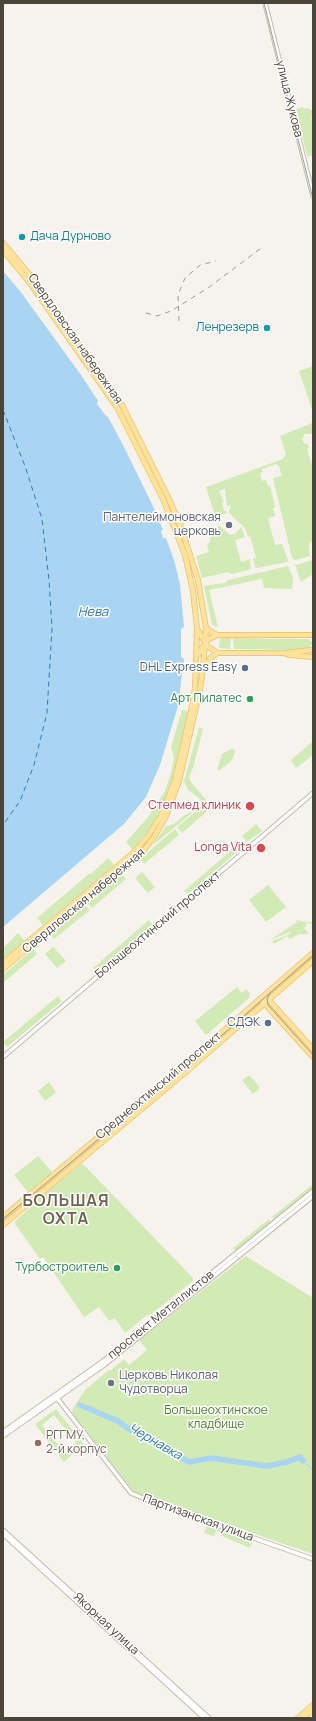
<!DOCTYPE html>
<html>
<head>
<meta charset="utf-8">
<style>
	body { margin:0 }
	#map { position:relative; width:316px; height:1721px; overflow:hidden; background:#f6f3ec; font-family:Manrope,sans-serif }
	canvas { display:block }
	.frame { position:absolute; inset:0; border:4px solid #4b4439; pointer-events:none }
</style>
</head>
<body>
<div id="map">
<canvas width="316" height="1721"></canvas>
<div class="frame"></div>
</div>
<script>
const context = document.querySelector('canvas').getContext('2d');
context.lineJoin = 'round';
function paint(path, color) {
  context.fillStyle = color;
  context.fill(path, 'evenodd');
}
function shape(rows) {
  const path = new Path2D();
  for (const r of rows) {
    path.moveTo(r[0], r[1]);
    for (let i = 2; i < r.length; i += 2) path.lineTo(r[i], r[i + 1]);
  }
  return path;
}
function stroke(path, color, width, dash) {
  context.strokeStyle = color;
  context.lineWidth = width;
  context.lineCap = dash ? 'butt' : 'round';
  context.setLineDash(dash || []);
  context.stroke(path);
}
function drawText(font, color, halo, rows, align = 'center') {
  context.font = font + ' Manrope,sans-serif';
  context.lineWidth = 3;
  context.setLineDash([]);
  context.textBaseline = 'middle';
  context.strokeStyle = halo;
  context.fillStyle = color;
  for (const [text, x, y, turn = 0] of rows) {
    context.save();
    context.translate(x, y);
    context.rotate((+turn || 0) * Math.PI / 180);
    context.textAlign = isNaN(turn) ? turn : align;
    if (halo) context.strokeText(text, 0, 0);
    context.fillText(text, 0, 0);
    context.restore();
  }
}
paint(shape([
	[303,107,304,109,308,108,313,111,313,118,311,118,313,126,313,156,307,156,296,109],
	[313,366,313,412,299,371],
	[312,423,313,434,305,434,302,439,304,443,308,444,309,448,307,449,313,468,313,540,309,544,310,556,295,560,292,558,273,478,282,476,279,466,276,464,262,469,263,472,260,473,262,481,266,480,268,486,270,485,275,507,273,508,275,516,268,518,275,545,282,544,288,560,287,562,257,568,255,567,253,559,256,558,250,536,248,537,245,528,229,513,229,510,231,509,230,505,227,506,225,489,219,491,224,502,222,503,224,511,226,511,227,513,215,516,206,487,283,459,286,454,280,436],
	[218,526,220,526,230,535,235,534,241,527,242,529,245,537,235,540,241,562,250,559,251,569,232,574,228,572,202,578,196,556,209,552,207,546,209,543,212,532,218,529],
	[313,560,313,574,301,582,295,565],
	[288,566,293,577,292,589,264,588,262,579,209,590,218,627,212,625,204,586,225,583,228,580],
	[220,638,308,639,313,643,309,648,297,650,234,649,233,639,231,638,230,649,219,648],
	[182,710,188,711,171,786,166,799,153,825,132,849,126,842,148,817,165,791,171,773,174,758,171,747],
	[199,727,203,729,193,768,189,777,191,782,212,807,182,833,177,827,204,805,198,797,188,790,184,781],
	[311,743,313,743,313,755,296,768,291,760],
	[231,749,234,749,235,752,232,760,220,770,217,770,222,754],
	[202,803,203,804,152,846,166,826,174,824,183,816,193,811,196,806,198,807],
	[256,824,262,831,247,842,242,836],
	[175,829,179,835,144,864,140,859],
	[242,841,246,844,188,894,184,891],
	[108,858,114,865,43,925,37,918,90,873,91,874],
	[142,872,155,887,148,893,135,878],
	[122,874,126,879,92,908,87,903],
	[268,885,286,907,266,922,249,900],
	[85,905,90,910,54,939,50,935],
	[149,920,153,925,96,972,93,968],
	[296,920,307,922,305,924,308,922,313,922,313,924,308,923,304,928,309,934,299,934,290,939,287,936,274,944,272,941,288,935,293,931,270,940,297,922],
	[18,933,25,941,3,959,3,948],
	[53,947,66,961,57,968,45,954],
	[33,949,37,954,3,983,3,975],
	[237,987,242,993,246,989,250,994,249,998,206,1035,195,1021],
	[58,996,62,1001,7,1047,3,1042],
	[249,1075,259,1086,259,1089,253,1094,242,1080],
	[49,1082,56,1092,45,1101,38,1091],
	[38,1156,52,1172,28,1192,14,1175],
	[81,1164,83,1164,193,1278,193,1281,150,1315,147,1315,125,1333,115,1318,109,1321,99,1307,84,1317,43,1257,40,1259,15,1224,15,1221,37,1202,36,1201],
	[313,1184,313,1188,274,1219,272,1217],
	[269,1219,271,1222,236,1251,233,1248],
	[246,1256,313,1298,313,1554,134,1492,72,1413,73,1408,85,1390,104,1374,109,1370,110,1371,124,1359,129,1365,147,1350,139,1340],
	[56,1409,84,1444,64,1462,35,1424],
	[54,1415,76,1443,64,1452,42,1425],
	[207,1525,252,1541,250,1548,222,1536,223,1533,216,1531,214,1536,204,1533]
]), '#d2eab5');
paint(shape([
	[3,271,20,291,81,375,98,401,97,404,106,416,108,417,123,445,153,506,163,530,161,531,163,538,166,538,174,560,180,584,184,627,181,629,181,657,184,659,178,706,160,765,146,797,124,824,3,927]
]), '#a9d4f2');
stroke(shape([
	[305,1463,313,1470]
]), '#a9d4f2', 1);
stroke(shape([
	[80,1405,118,1421,129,1429,189,1462,211,1458,267,1466,287,1462,300,1457,303,1461]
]), '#a9d4f2', 5.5);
stroke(shape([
	[3,410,25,466,42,519,49,580,52,628,47,713,34,765,20,801,3,825]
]), '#2e7ab2', 1, [5, 4]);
const minor = shape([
	[265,3,313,196],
	[3,1057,313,793],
	[57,1398,131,1493,155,1503,313,1559],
	[3,1432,102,1362,313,1191],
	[3,1436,104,1365,313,1196],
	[3,1530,209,1718],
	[3,1534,204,1718]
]);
const major = shape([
	[3,243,34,280,122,405,169,499,181,527,198,580,206,628,203,669,200,689,179,781,166,816,154,837,144,850,3,969],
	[3,250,30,283,118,409,164,501,185,555,193,591,197,628,195,688,191,711,175,780,162,814,148,836,133,853,3,963],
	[206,628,217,635,313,635],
	[198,630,207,646,218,653,284,653,313,650],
	[284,653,291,655,313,657],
	[198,655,207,640,217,635],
	[204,668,211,657,218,653],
	[266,998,268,999,313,1049],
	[263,1000,264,1003,313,1057],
	[3,1217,183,1066,313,953],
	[3,1225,187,1071,313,961],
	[298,1718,313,1705],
	[303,1718,313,1710]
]);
stroke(minor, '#c2bbae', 5.5);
stroke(major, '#e6c16a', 6);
stroke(minor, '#fff', 3.5);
stroke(major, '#ffe39c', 4.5);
stroke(shape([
	[264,3,313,199],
	[270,993,267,999,268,1005,313,1055],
	[3,1219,204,1051,313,955]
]), '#9a9a9a', 1);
stroke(shape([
	[146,313,157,316,171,311,208,288,264,246],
	[179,321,178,295,185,278,200,265,216,261]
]), '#9a9a9a', 1, [5, 5]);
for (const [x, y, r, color] of [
	[22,237,4,"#0f9aa8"],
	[267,328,4,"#0f9aa8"],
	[229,525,4,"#6b7280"],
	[245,668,4,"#5c6f8a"],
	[250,699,4,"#2e9e5b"],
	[250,806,5,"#e0444e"],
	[261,848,5,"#e0444e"],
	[268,1023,4,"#5c6f8a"],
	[117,1268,4,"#2e9e5b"],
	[111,1383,4,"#6b7280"],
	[38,1443,4,"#8d6e63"]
]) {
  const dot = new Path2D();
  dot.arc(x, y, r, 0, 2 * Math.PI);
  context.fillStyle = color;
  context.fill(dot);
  stroke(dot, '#fff', 1.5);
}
drawText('12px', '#4b4439', '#fff', [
	["улица Жукова",289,99,76],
	["Свердловская набережная",75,339,55],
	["Свердловская набережная",84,901,-40],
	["Большеохтинский проспект",158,925,-40],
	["Среднеохтинский проспект",159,1086,-40],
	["проспект Металлистов",161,1315,-39],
	["Партизанская улица",198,1518,20],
	["Якорная улица",106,1624,43]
]);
drawText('12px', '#0d838f', '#fff', [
	["Дача Дурново",30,237],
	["Ленрезерв",259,328,"right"]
], 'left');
drawText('12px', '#5b616d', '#fff', [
	["Пантелеймоновская",221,518],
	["церковь",221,532],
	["Церковь Николая",119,1376,"left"],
	["Чудотворца",119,1390,"left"]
], 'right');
drawText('12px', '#4e5e75', '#fff', [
	["DHL Express Easy",237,668],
	["СДЭК",260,1023]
], 'right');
drawText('12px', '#27864d', '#fff', [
	["Арт Пилатес",242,699],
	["Турбостроитель",109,1268]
], 'right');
drawText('12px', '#be3a42', '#fff', [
	["Степмед клиник",241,806],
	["Longa Vita",252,848]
], 'right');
drawText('12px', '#4a7f2a', '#fff', [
	["Большеохтинское",216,1411],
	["кладбище",216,1425]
]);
drawText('12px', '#785e54', '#fff', [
	["РГГМУ,",46,1436],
	["2-й корпус",46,1450]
], 'left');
drawText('italic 13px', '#2e7ab2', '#fff', [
	["Нева",93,612],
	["Чернавка",155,1442,30]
]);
context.letterSpacing = '1px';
drawText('bold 16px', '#6e6250', '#fff', [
	["БОЛЬШАЯ",66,1202],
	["ОХТА",66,1220]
]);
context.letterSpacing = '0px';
</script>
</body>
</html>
